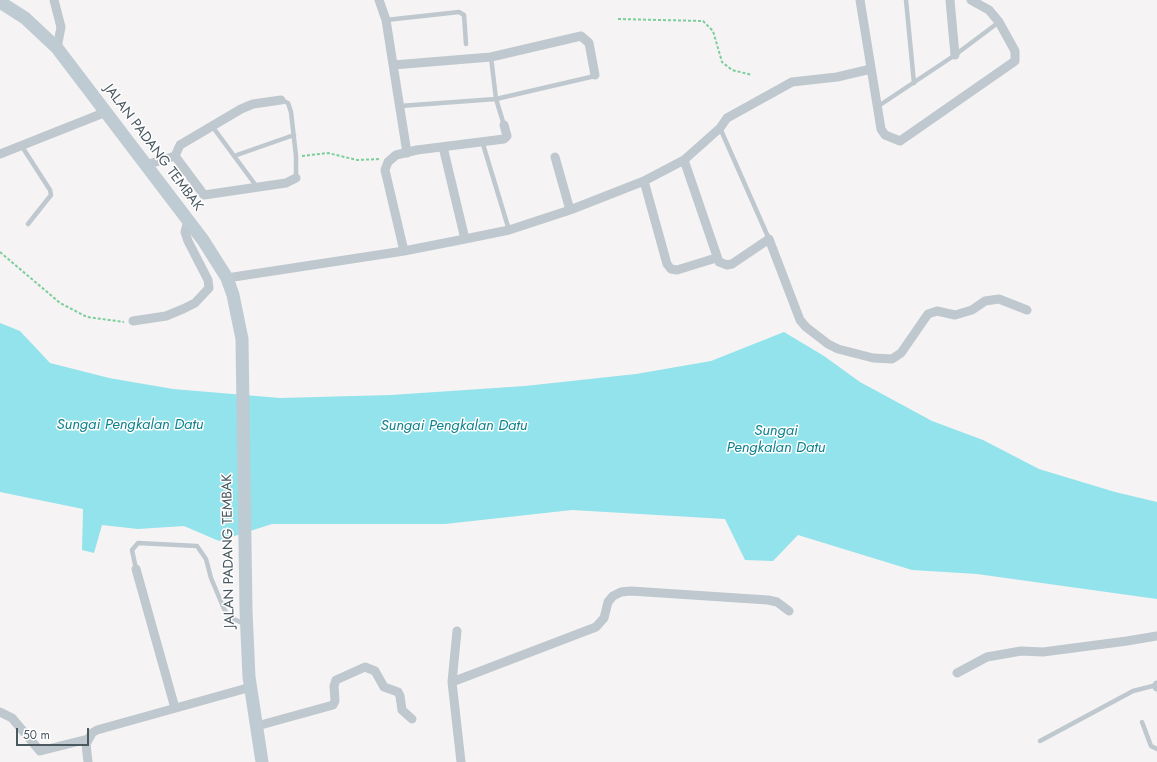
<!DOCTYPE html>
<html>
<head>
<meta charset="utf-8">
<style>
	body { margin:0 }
	#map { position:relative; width:1157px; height:762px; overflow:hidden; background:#f5f3f3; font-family:Jost,sans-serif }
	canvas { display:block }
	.scale { position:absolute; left:16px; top:728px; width:73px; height:18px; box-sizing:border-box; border:2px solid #4a5860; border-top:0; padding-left:5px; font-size:12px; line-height:14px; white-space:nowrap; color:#4a5860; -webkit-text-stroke:3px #fff; paint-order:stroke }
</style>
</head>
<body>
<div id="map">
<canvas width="1157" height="762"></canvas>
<div class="scale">50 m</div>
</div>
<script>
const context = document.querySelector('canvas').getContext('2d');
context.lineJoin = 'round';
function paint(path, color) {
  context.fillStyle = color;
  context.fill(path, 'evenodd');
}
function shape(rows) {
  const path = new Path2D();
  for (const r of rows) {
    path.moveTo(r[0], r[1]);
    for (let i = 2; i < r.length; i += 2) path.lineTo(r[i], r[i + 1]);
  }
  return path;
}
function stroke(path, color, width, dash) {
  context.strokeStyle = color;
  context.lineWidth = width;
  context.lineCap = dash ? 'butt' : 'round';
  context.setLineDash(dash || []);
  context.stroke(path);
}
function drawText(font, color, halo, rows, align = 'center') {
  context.font = font + ' Jost,sans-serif';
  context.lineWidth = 3;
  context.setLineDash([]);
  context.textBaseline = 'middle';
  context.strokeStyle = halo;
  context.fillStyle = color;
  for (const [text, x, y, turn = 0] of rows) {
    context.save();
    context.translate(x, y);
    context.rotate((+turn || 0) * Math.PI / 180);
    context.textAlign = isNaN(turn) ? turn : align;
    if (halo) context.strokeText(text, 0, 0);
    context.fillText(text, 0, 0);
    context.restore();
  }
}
paint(shape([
	[0,323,20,331,50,363,109,378,173,389,280,398,391,395,525,386,636,374,711,361,784,332,824,356,860,382,932,421,983,440,1039,469,1115,492,1157,502,1157,599,977,574,912,570,798,535,773,561,745,560,725,519,572,510,445,524,272,524,219,541,184,526,138,529,102,525,94,553,82,550,83,509,0,492]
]), '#92e3eb');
stroke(shape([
	[618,19,703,21,713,31,722,62,732,70,752,75],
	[302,156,328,153,357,160,380,159],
	[0,252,60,303,87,317,124,322]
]), '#7cce9c', 2, [3, 2]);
stroke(shape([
	[906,0,914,83],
	[386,20,459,12,464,15,466,44],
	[491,57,496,99,504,125],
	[281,100,288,103,291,112,296,156,296,178],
	[400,106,496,99,595,76],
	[877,107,955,55,999,22],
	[212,126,257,187],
	[720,128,769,239],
	[482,141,509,230],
	[21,145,50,190,51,195,28,224],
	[234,156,294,135],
	[136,569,132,550,138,543,197,546,206,559,211,578,224,609,230,617,244,624],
	[1142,722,1151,746,1157,749],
	[1040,741,1133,691,1157,685]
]), '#bec8ce', 4.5);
stroke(shape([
	[54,0,61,27,57,48],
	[379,0,386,20,407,153],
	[860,0,881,129,885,135,900,141,1015,61,1015,51,999,22,989,10,971,0],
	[950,0,955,55],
	[393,65,491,57,581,36,589,43,595,75],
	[443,147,465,239],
	[0,154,106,112],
	[175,156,180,145,241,109,253,104,281,100],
	[555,157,570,210],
	[684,160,719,262,727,265,732,264,769,239,800,320,806,327,828,344,838,349,873,358,892,359,901,353,928,314,937,311,955,315,972,310,985,301,999,299,1027,310],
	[146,165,175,156,204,195,286,183,296,178],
	[644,181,667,264,671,269,677,270,716,258],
	[404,251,385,170,388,162,396,155,417,150,504,139,507,136,504,125],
	[227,278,404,251,465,239,509,230,570,210,644,181,684,160,720,128,727,118,792,82,837,77,871,69],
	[133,321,166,316,183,309,195,303,209,288,208,280,188,241,185,232,188,220],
	[136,569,175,708],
	[457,631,452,682,461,762],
	[957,673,987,657,1021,651,1043,652,1127,641,1157,636],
	[452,682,596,627,604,618,608,602,613,596,621,592,631,591,768,600,777,602,789,611],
	[1157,685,1157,687],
	[0,712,12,718,40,751,88,739],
	[257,726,333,705,335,701,334,686,336,680,365,667,375,671,384,687,398,692,400,696,402,710,412,719],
	[88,762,86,744,92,733,97,730,251,687]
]), '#bec8ce', 9);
stroke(shape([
	[0,2,25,18,57,48,203,240,227,278,233,295,242,339,246,611,249,677,262,762]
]), '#bfcbd3', 13);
drawText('14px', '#4a5860', '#fff', [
	["JALAN PADANG TEMBAK",153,148,53],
	["JALAN PADANG TEMBAK",229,551,-91]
]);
drawText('italic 15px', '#0f838f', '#fff', [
	["Sungai Pengkalan Datu",130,425],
	["Sungai Pengkalan Datu",454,426],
	["Sungai",776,431],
	["Pengkalan Datu",776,448]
]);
</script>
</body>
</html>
